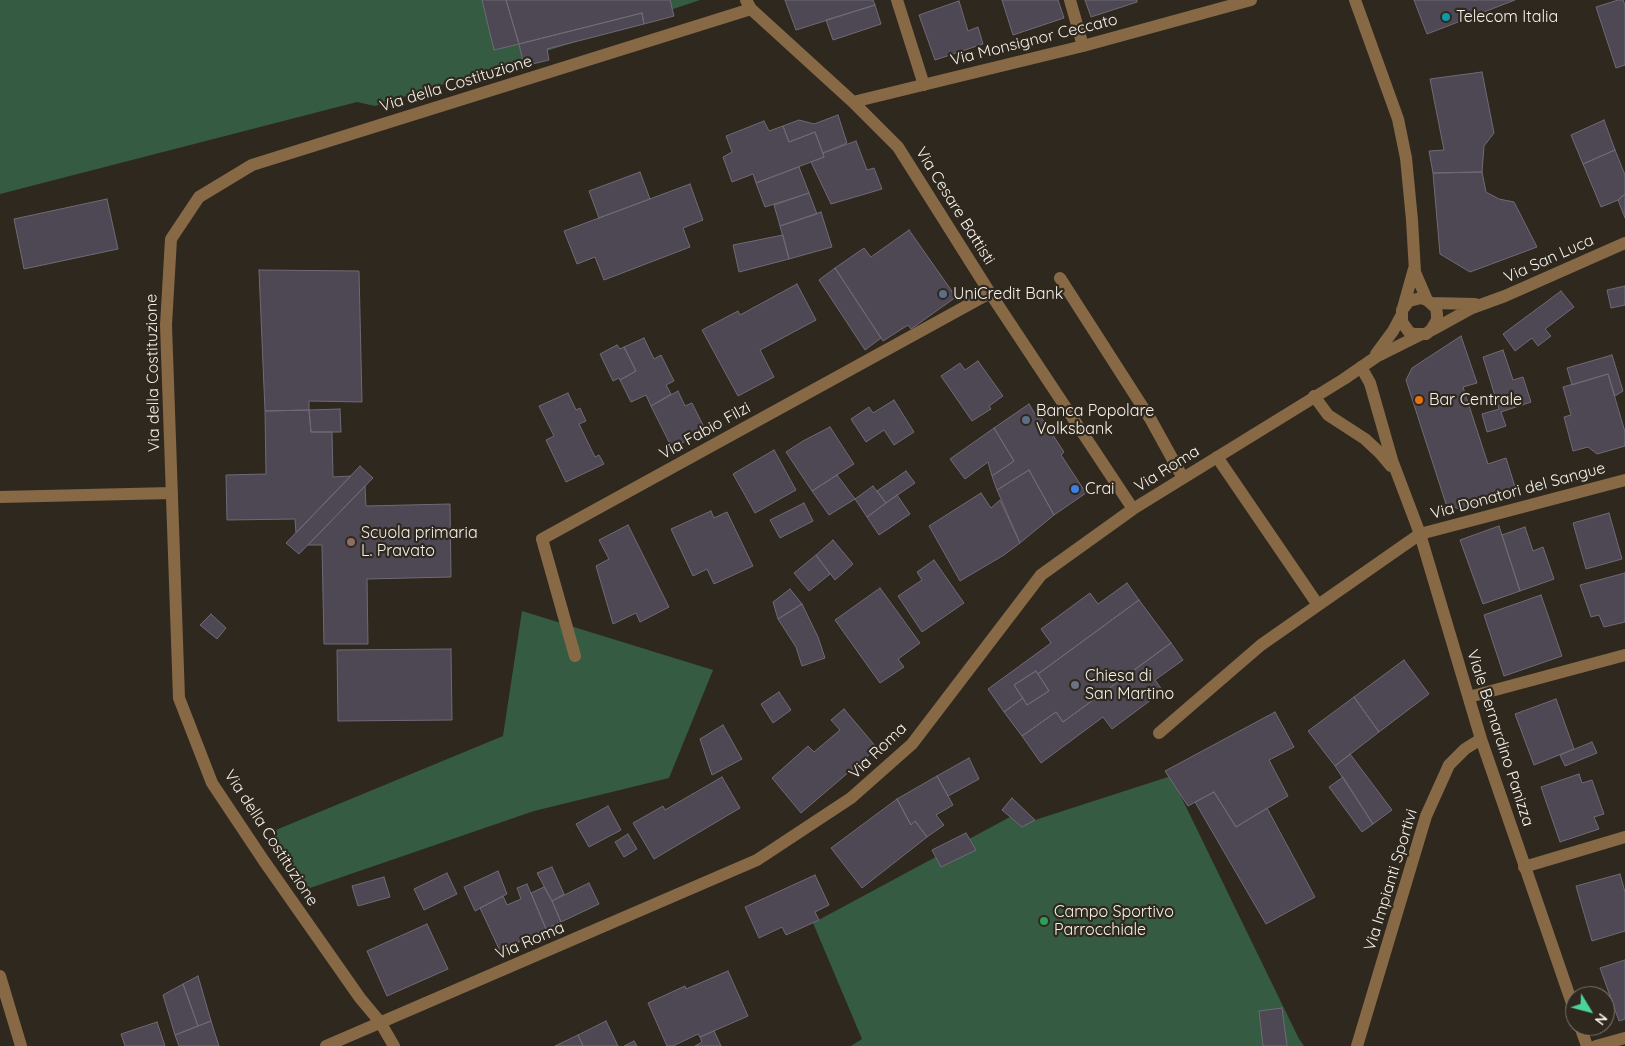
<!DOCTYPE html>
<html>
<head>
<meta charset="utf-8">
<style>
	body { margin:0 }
	#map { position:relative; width:1625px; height:1046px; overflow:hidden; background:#2f281e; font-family:Quicksand,sans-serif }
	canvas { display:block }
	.north { position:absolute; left:1565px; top:986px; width:50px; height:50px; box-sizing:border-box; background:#2f281e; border:1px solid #7f7870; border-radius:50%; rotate:127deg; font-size:14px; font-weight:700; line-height:20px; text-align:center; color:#f6f1eb }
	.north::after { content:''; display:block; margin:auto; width:18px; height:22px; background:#4ad49c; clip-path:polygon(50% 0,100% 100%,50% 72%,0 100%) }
</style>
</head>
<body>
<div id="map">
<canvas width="1625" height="1046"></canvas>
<div class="north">N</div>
</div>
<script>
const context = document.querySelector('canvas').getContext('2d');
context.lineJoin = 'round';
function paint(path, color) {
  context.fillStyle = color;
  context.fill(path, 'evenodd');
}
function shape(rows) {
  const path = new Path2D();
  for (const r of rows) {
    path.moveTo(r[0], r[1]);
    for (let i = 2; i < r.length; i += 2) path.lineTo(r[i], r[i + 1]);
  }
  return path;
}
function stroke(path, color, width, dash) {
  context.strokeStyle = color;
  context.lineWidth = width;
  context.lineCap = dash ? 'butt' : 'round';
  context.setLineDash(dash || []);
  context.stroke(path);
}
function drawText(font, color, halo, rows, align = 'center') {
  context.font = font + ' Quicksand,sans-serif';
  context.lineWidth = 4.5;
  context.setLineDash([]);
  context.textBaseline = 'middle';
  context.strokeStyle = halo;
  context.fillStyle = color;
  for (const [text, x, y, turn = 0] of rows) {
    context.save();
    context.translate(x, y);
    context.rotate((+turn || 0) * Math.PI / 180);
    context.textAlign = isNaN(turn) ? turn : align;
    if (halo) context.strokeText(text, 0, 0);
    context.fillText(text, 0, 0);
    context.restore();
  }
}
paint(shape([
	[0,0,700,0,584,39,375,106,357,102,0,194],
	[522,611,713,670,669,778,534,811,307,889,271,832,503,736],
	[1171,776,1299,1039,1304,1046,851,1046,862,1039,813,923,1023,810,1032,821]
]), '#355c43');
const building = shape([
	[482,0,506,0,519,44,494,50,482,0],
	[506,0,670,0,674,16,644,24,642,13,519,44,506,0],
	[785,0,873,0,875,5,796,30,785,0],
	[1002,0,1058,0,1064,18,1013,35,1002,0],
	[1085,0,1137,0,1137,2,1091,17,1085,0],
	[1414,0,1515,0,1427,34,1414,0],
	[1618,0,1623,0,1625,5,1625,65,1616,68,1596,7,1618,0],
	[959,1,968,31,978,27,983,44,935,60,919,15,959,1],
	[875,5,881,24,833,40,826,20,875,5],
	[642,13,644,24,547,49,549,60,524,66,519,44,642,13],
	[1482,72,1494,133,1484,146,1482,172,1433,173,1429,151,1444,150,1430,79,1482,72],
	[838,115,847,143,823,153,815,132,789,142,783,126,799,120,814,124,838,115],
	[1604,120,1615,150,1583,164,1571,135,1604,120],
	[764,121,769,131,783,126,789,142,815,132,824,157,756,183,753,174,732,182,723,157,732,152,726,136,764,121],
	[856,141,867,170,874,168,882,189,831,204,811,162,824,157,823,153,856,141],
	[1615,150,1625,175,1625,194,1618,200,1601,207,1583,164,1615,150],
	[799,167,809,193,765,207,756,183,799,167],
	[640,172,650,199,599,218,589,191,640,172],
	[1482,172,1486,192,1499,199,1514,202,1537,247,1470,272,1440,254,1433,173,1482,172],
	[690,184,703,220,683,228,690,247,604,280,595,257,577,264,564,231,690,184],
	[809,193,817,214,780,226,774,205,809,193],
	[1625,194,1625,218,1618,200,1625,194],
	[107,199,118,249,24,269,14,219,107,199],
	[821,212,832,247,789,259,780,226,821,212],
	[909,230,956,297,911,329,908,325,883,341,835,268,864,248,871,257,909,230],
	[783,235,789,259,739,272,733,245,783,235],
	[835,268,881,338,865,350,819,280,835,268],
	[259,270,359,271,362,402,309,401,309,410,265,411,259,270],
	[797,284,816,320,760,350,774,377,738,396,702,330,738,311,740,315,797,284],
	[1625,286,1625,305,1611,308,1607,290,1625,286],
	[1561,291,1574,307,1545,329,1551,336,1538,346,1532,338,1515,351,1503,334,1561,291],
	[1461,336,1477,383,1463,387,1488,464,1506,458,1516,490,1459,509,1446,504,1406,380,1412,368,1461,336],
	[644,338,654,359,661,355,674,381,666,385,671,394,651,406,646,395,631,402,620,380,636,371,624,347,644,338],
	[617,345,620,349,624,347,636,371,620,380,619,378,613,381,600,354,617,345],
	[1503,350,1513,380,1523,377,1531,402,1501,412,1506,426,1487,432,1482,414,1499,409,1483,357,1503,350],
	[1612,355,1623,391,1615,396,1608,374,1572,385,1567,368,1612,355],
	[978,361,1003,396,989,406,991,409,972,421,941,376,960,363,965,370,978,361],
	[1608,374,1625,432,1625,446,1597,454,1588,447,1573,451,1564,417,1571,415,1563,387,1608,374],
	[678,391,685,406,692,403,706,431,672,448,651,406,678,391],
	[568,393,576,410,580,408,586,421,579,424,595,457,599,455,604,464,566,482,546,440,554,436,539,406,568,393],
	[894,400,914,432,894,445,884,430,866,442,851,419,869,407,873,413,894,400],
	[1029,404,1038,419,1041,417,1064,452,1061,455,1086,493,1054,515,1029,470,997,490,992,476,1014,461,994,428,1029,404],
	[340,409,341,432,311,432,309,410,340,409],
	[309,410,311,432,332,432,333,477,351,476,296,533,295,519,227,520,226,475,266,474,265,411,309,410],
	[830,427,854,464,812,491,786,452,803,441,830,427],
	[994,428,1014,461,992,476,988,462,965,479,950,459,994,428],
	[774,450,796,490,755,513,733,474,774,450],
	[360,466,373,478,299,554,286,543,360,466],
	[1029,470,1054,515,1020,543,997,490,1029,470],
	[906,471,915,483,886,503,877,491,906,471],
	[837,475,855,499,829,515,812,491,837,475],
	[365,486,366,506,450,504,451,577,367,579,368,644,324,644,322,545,308,545,365,486],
	[873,486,886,503,867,517,855,499,873,486],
	[981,493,991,508,1000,500,1020,543,1004,555,960,581,929,526,981,493],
	[897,495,910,514,879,535,867,517,897,495],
	[804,503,813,521,780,538,770,520,804,503],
	[711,511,714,518,727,512,753,566,714,584,707,569,693,576,671,529,711,511],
	[1609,513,1622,559,1586,569,1573,523,1609,513],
	[628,525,669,607,640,622,636,613,613,624,596,566,609,559,599,540,628,525],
	[1499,526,1520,591,1483,604,1460,540,1499,526],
	[1525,527,1533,551,1543,547,1554,579,1520,591,1502,535,1525,527],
	[833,540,853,564,835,580,816,555,833,540],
	[816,555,830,574,809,591,794,573,816,555],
	[934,560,964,603,922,632,898,596,922,580,917,572,934,560],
	[1625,573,1625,622,1604,627,1599,615,1591,617,1580,585,1625,573],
	[1127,583,1139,600,1038,674,1036,671,1014,685,1023,698,1004,712,988,689,1051,643,1041,629,1090,593,1098,604,1127,583],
	[880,588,920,643,898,659,904,667,880,683,835,620,880,588],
	[790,589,802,604,778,619,773,602,790,589],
	[1541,595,1562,656,1504,676,1484,615,1541,595],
	[1139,600,1171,643,1063,722,1056,712,1022,736,1004,712,1023,698,1027,705,1049,691,1038,674,1139,600],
	[802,604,818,637,825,658,802,666,796,647,778,619,802,604],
	[211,614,226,628,217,639,200,625,211,614],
	[1171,643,1183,660,1155,680,1163,691,1112,729,1103,717,1041,763,1022,736,1056,712,1063,722,1171,643],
	[451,649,452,720,338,721,337,650,451,649],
	[1404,660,1429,694,1379,732,1354,697,1404,660],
	[1036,671,1049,691,1027,705,1014,685,1036,671],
	[779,692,791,710,773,723,761,704,779,692],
	[1354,697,1379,732,1335,766,1308,731,1354,697],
	[1556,699,1574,749,1534,765,1515,714,1556,699],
	[844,709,877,748,801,813,772,778,808,746,814,752,840,730,831,720,844,709],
	[1275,712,1294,747,1269,760,1288,796,1236,827,1214,792,1188,806,1165,771,1275,712],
	[723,725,742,759,712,775,700,739,723,725],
	[1592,742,1597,753,1565,766,1560,755,1592,742],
	[1350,754,1392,810,1373,824,1335,766,1350,754],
	[969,758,979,779,948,796,937,776,969,758],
	[1579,774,1582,783,1592,780,1604,814,1594,817,1599,829,1560,842,1541,787,1579,774],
	[937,776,953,805,936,815,944,825,927,837,915,821,911,825,897,799,937,776],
	[722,777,740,808,654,859,633,823,663,806,665,810,722,777],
	[1343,777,1373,824,1362,832,1329,787,1343,777],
	[1214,792,1236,827,1267,808,1315,897,1266,924,1195,802,1214,792],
	[1012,798,1035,820,1022,827,1002,810,1012,798],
	[897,799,911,825,915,821,927,837,862,888,831,848,897,799],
	[608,806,621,830,589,847,576,824,608,806],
	[966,833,976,850,941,867,932,850,966,833],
	[628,834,637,849,624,857,615,842,628,834],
	[552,867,564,894,552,901,537,873,552,867],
	[498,871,507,894,475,911,464,887,498,871],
	[447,873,457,894,424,910,414,889,447,873],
	[1620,874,1625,892,1625,931,1592,941,1576,886,1620,874],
	[815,875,829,905,815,912,819,920,786,935,782,927,759,938,745,907,815,875],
	[384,877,390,897,358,906,352,886,384,877],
	[589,883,599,904,561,922,552,901,589,883],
	[527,884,546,929,500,951,480,908,503,896,507,905,521,899,517,888,527,884],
	[544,887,552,901,561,922,546,929,531,893,544,887],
	[427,924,448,969,387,996,367,951,427,924],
	[1625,960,1625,1019,1619,1021,1600,968,1625,960],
	[728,971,748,1016,700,1037,698,1034,673,1046,667,1046,648,1003,685,986,686,989,728,971],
	[198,976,211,1021,198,1026,183,984,198,976],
	[183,984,198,1026,175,1035,163,995,183,984],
	[1282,1008,1287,1046,1263,1046,1259,1011,1282,1008],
	[211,1021,219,1046,179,1046,175,1035,211,1021],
	[606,1021,618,1046,583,1046,578,1035,606,1021],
	[157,1022,165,1046,125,1046,121,1034,157,1022],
	[714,1031,721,1046,695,1046,702,1042,700,1037,714,1031],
	[578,1035,583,1046,555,1046,578,1035],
	[634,1041,637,1046,624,1046,634,1041]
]);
paint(building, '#4d4853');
stroke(building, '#6f6a76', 1);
stroke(shape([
	[746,0,751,9,853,102,898,147,990,293,1133,509],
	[897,0,924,85],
	[1070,0,1083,46],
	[1355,0,1398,119,1406,158,1412,220,1415,272,1427,300,1436,308,1437,314,1437,320,1431,330,1426,334,1414,334,1409,332,1402,322,1402,310,1409,301,1421,298,1427,300],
	[853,102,1083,46,1251,0],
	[1060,278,1151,420,1183,478],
	[1432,303,1475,304],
	[1403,308,1414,269],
	[1432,330,1472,308,1505,296,1625,243],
	[1376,354,1393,331,1401,316],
	[1361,367,1370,383,1392,460,1420,534,1481,739,1575,1012],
	[1314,396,1328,415,1365,439,1380,453,1391,466],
	[1217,457,1318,605],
	[0,497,172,493],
	[575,656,542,539,990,293],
	[1469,697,1625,655],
	[1159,733,1261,645,1420,534,1625,480],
	[1524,867,1625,837],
	[0,976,21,1046],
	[1580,1026,1587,1046],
	[326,1046,757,860,851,798,912,744,1041,575,1133,509,1344,379,1376,357,1420,335],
	[394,1046,380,1022,360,998,264,861,212,783,179,698,166,325,171,239,199,197,252,165,751,9],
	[1357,1046,1426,816,1449,765,1465,749,1481,739],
	[1596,1046,1625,1038]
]), '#886946', 12);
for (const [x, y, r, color] of [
	[1446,17,5,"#0f9aa8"],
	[943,294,5,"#5c6f8a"],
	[1419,400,5,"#e8710a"],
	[1026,420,5,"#5c6f8a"],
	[1075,489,5,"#3f7fe0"],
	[351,542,5,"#8d6e63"],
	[1075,685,5,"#6b7280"],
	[1044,921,5,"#2e9e5b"]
]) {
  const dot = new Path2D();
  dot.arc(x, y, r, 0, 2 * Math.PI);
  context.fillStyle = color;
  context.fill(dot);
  stroke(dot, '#2f281e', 2);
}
drawText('16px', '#f6f1eb', '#2f281e', [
	["Telecom Italia",1456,17],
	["UniCredit Bank",953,294],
	["Bar Centrale",1429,400],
	["Banca Popolare",1036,411],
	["Volksbank",1036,429],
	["Crai",1085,489],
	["Scuola primaria",361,533],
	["L. Pravato",361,551],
	["Chiesa di",1085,676],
	["San Martino",1085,694],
	["Campo Sportivo",1054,912],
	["Parrocchiale",1054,930]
], 'left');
drawText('16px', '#f6f1eb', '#2f281e', [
	["Via Monsignor Ceccato",1034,40,-14],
	["Via della Costituzione",456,84,-17],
	["Via Cesare Battisti",955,206,58],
	["Via San Luca",1549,259,-24],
	["Via della Costituzione",153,373,-91],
	["Via Fabio Filzi",705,431,-29],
	["Via Roma",1167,469,-32],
	["Via Donatori del Sangue",1518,491,-15],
	["Viale Bernardino Panizza",1500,738,72],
	["Via Roma",878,751,-44],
	["Via della Costituzione",271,838,57],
	["Via Impianti Sportivi",1391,880,-73],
	["Via Roma",530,941,-23]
]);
</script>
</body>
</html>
